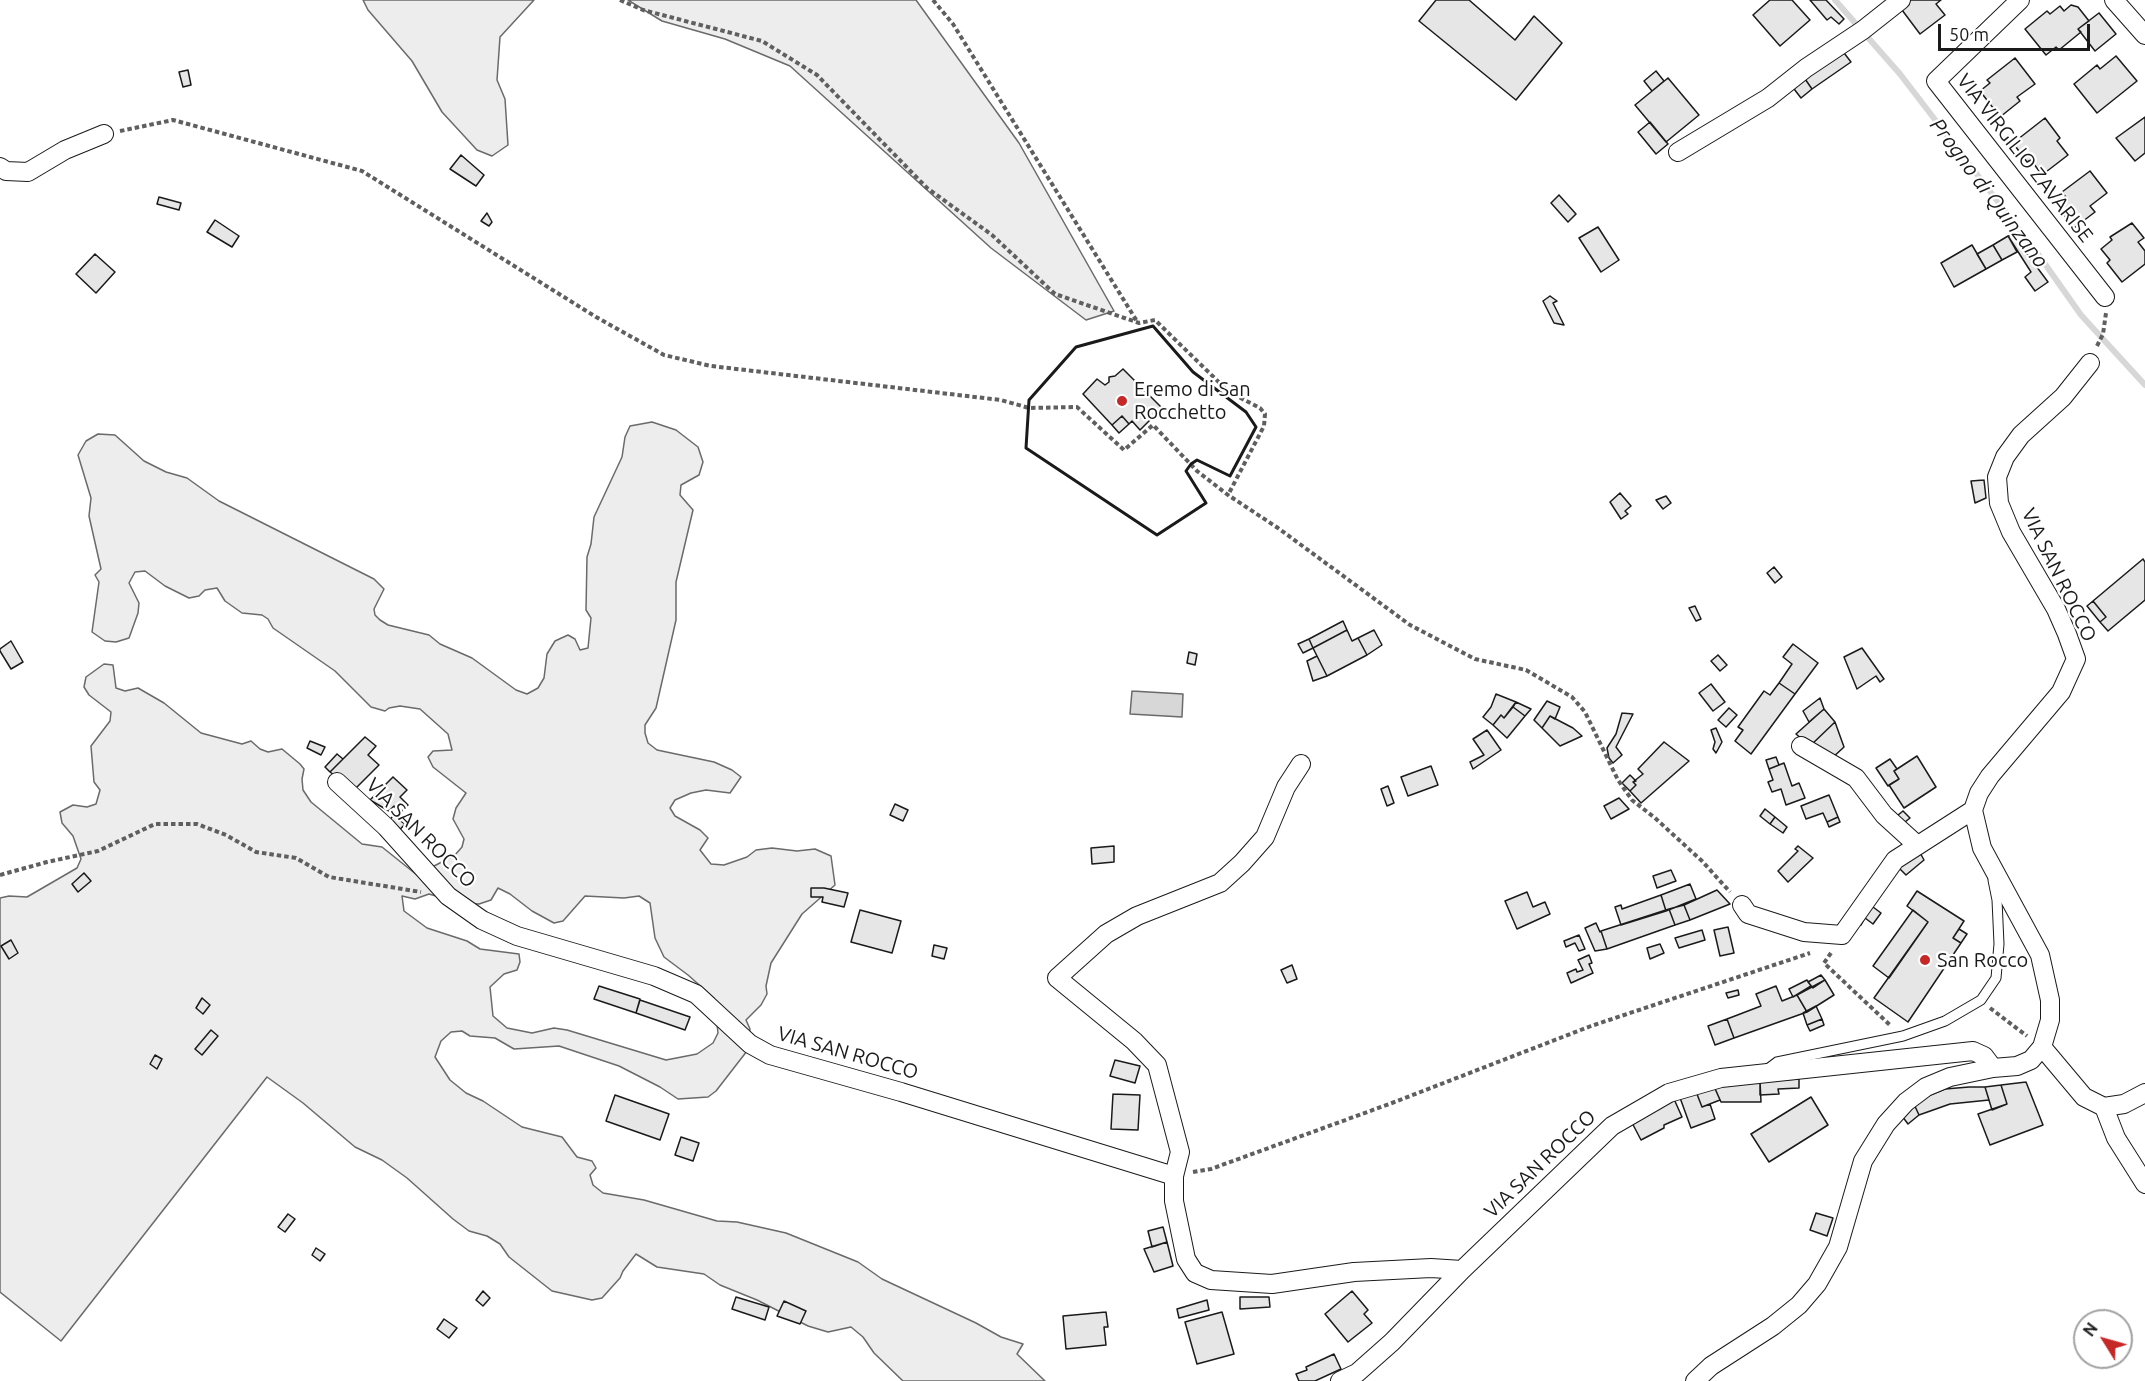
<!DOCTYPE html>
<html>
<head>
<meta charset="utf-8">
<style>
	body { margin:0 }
	#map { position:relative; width:2145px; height:1381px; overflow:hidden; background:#fff; font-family:Ubuntu,sans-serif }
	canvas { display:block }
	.north { position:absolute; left:2073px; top:1309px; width:60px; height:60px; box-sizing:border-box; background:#fff; border:2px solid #a3a3a3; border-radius:50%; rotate:307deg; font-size:16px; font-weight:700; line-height:24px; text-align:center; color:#1a1a1a }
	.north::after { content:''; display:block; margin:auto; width:21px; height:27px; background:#c62828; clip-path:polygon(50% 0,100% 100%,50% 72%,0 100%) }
	.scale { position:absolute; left:1938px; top:24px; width:152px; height:27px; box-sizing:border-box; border:3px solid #1a1a1a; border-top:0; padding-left:8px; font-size:18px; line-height:21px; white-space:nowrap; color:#1a1a1a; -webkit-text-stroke:4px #fff; paint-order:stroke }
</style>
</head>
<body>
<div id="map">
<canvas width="2145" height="1381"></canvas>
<div class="north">N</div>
<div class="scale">50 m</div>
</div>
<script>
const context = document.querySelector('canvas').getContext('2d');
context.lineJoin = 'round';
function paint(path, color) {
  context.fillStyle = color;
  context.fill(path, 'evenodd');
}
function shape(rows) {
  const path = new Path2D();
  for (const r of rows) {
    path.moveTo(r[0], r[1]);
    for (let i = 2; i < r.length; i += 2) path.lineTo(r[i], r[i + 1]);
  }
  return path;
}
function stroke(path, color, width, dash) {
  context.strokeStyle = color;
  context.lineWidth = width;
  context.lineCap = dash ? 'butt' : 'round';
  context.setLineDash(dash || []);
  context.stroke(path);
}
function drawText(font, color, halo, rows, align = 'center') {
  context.font = font + ' Ubuntu,sans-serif';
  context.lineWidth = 4.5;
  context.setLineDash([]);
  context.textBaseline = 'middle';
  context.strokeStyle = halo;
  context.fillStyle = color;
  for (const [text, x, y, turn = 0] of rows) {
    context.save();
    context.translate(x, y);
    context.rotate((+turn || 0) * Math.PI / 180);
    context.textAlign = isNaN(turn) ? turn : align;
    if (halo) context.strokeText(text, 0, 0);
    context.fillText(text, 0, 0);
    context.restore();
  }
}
const green = shape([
	[363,0,534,0,500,37,497,80,505,99,508,145,492,156,477,150,442,112,412,61,368,10,363,0],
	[628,0,916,0,1019,143,1114,311,1086,320,991,248,790,66,725,39,662,21,628,0],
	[652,422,676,430,698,447,703,462,699,475,681,485,680,495,693,510,676,582,676,620,656,708,645,725,645,733,648,743,657,750,714,762,732,770,741,777,730,793,706,790,691,793,675,800,670,808,675,816,700,830,708,838,700,850,711,864,724,865,747,857,756,850,772,848,797,851,815,849,831,856,835,885,802,914,771,963,766,986,767,994,761,1005,746,1020,750,1029,747,1051,716,1091,708,1097,678,1099,660,1087,619,1066,559,1046,514,1049,495,1038,470,1036,462,1031,451,1032,441,1041,435,1057,450,1080,466,1093,483,1101,522,1127,562,1137,577,1157,592,1161,596,1168,590,1175,593,1185,603,1193,644,1200,717,1221,737,1222,786,1233,858,1262,882,1279,976,1323,1001,1337,1023,1344,1017,1354,1045,1381,903,1381,874,1353,863,1337,851,1327,828,1332,808,1326,757,1300,720,1285,704,1274,657,1267,636,1254,623,1271,620,1278,602,1298,592,1300,552,1291,509,1257,500,1244,487,1236,469,1231,453,1219,407,1178,382,1160,355,1147,303,1103,267,1077,61,1341,0,1292,0,898,9,896,27,897,77,868,81,859,73,836,62,823,60,812,73,805,87,807,96,804,100,790,94,782,91,746,110,721,111,712,89,695,84,687,86,677,104,664,113,665,116,688,125,691,138,688,164,703,201,733,242,744,251,741,260,749,268,752,282,749,300,764,304,769,302,779,303,790,311,802,362,844,382,847,417,875,455,855,462,847,464,839,453,819,456,808,466,793,433,767,428,757,433,751,452,750,448,734,420,709,400,706,389,708,385,711,371,707,335,671,273,628,268,619,262,615,242,613,225,601,217,588,205,590,199,596,189,598,165,586,145,571,135,572,129,583,139,603,138,613,129,638,116,642,105,641,92,632,99,582,95,575,101,569,89,516,91,498,78,455,86,441,98,434,115,435,144,461,166,472,187,478,219,501,374,579,384,589,374,609,375,615,380,620,388,625,429,635,440,644,472,658,516,690,527,694,538,688,544,678,547,654,555,641,568,635,575,639,580,650,588,648,591,618,586,610,587,557,591,544,594,517,622,457,625,437,630,426,652,422],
	[498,888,510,894,532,911,554,923,563,921,585,896,624,898,639,896,650,903,655,938,664,957,688,975,714,998,718,1033,713,1043,697,1054,666,1060,567,1030,554,1028,532,1033,507,1028,493,1016,490,987,504,974,517,970,520,962,519,954,480,949,467,941,427,928,404,911,402,896,415,899,429,894,460,903,479,904,491,900,498,888]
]);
paint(green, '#ededed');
stroke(green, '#6a6a6a', 1.5);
const water = shape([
	[1132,691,1183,694,1182,717,1130,714,1132,691]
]);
paint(water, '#d7d7d7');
stroke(water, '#6a6a6a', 1.5);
stroke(shape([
	[1835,0,1900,74,2038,254,2081,315,2145,385]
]), '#d7d7d7', 6);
const building = shape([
	[1436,0,1469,0,1515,40,1534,16,1562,43,1516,100,1419,21,1436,0],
	[1770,0,1792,0,1810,20,1780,46,1753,15,1770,0],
	[1810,0,1826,0,1844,19,1839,24,1831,17,1827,20,1810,0],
	[1907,0,1941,0,1936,4,1945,15,1920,34,1899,6,1907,0],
	[2071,5,2078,7,2089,21,2078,29,2081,32,2059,50,2056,47,2046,55,2025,29,2047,11,2050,14,2060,6,2064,11,2071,5],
	[2099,13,2116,34,2095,51,2078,29,2099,13],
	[1841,49,1851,62,1812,89,1803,76,1841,49],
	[2116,56,2137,81,2097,113,2074,84,2097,65,2100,69,2116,56],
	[2015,58,2035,84,2017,97,2020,101,2000,117,1980,91,1990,83,1987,80,2015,58],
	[188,70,191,85,183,87,179,72,188,70],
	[1656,71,1664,81,1652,91,1644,81,1656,71],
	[1803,76,1812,89,1801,98,1791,85,1803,76],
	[1668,78,1699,115,1666,142,1635,105,1668,78],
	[2145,117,2145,153,2135,161,2116,138,2145,117],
	[2045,118,2060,138,2057,141,2068,155,2042,175,2031,160,2027,162,2013,143,2045,118],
	[1650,122,1668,144,1656,154,1638,132,1650,122],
	[461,155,484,175,476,186,450,169,461,155],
	[2090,171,2107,193,2090,206,2095,212,2074,228,2059,208,2068,200,2062,192,2090,171],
	[1559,195,1576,214,1568,222,1551,203,1559,195],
	[159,197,181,203,179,210,157,204,159,197],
	[487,213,492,222,489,226,481,221,487,213],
	[215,220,239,236,232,247,207,232,215,220],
	[2132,223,2144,238,2138,242,2145,251,2145,264,2122,282,2107,263,2110,260,2101,249,2112,240,2110,237,2132,223],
	[1598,227,1619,260,1601,272,1579,238,1598,227],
	[2013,235,2048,282,2035,291,2025,277,2031,272,2008,236,2013,235],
	[2008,236,2017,252,2002,260,1993,245,2008,236],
	[1972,245,1986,269,1954,287,1941,263,1972,245],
	[1993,245,2002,260,1986,269,1977,254,1993,245],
	[95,254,115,272,96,293,76,274,95,254],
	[1550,296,1557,301,1553,303,1564,325,1554,323,1543,301,1550,296],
	[1123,369,1162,408,1140,430,1132,421,1129,424,1122,416,1112,425,1083,394,1097,379,1105,385,1109,382,1109,377,1115,376,1123,369],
	[1122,416,1129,424,1119,433,1112,425,1122,416],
	[1984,480,1986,498,1975,503,1971,481,1984,480],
	[1620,493,1631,506,1625,511,1628,514,1621,519,1610,502,1620,493],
	[1666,496,1671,503,1663,509,1656,500,1666,496],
	[2143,559,2145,562,2145,600,2108,631,2100,622,2106,617,2093,601,2143,559],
	[1774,567,1782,577,1775,583,1767,573,1774,567],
	[2093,601,2106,617,2100,622,2087,606,2093,601],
	[1695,606,1701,619,1696,621,1689,608,1695,606],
	[1343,621,1347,630,1313,648,1309,639,1343,621],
	[1347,630,1352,641,1358,638,1367,655,1327,676,1313,648,1347,630],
	[1374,630,1382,645,1367,655,1358,638,1374,630],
	[1309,639,1313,648,1303,653,1298,644,1309,639],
	[11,641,23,662,11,669,0,651,0,649,11,641],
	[1793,644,1818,663,1795,694,1779,683,1792,664,1783,657,1793,644],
	[1862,648,1884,679,1880,682,1876,676,1857,689,1844,657,1862,648],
	[1189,652,1197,654,1195,665,1187,663,1189,652],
	[1718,655,1727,665,1720,671,1711,661,1718,655],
	[1317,656,1327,676,1313,681,1307,661,1317,656],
	[1779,683,1795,694,1751,754,1735,741,1743,730,1738,727,1764,691,1770,695,1779,683],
	[1711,684,1725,702,1713,711,1699,693,1711,684],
	[1496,694,1516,702,1504,718,1501,715,1493,725,1483,717,1491,707,1496,694],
	[1820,698,1824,709,1809,722,1803,711,1820,698],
	[1547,701,1560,707,1555,719,1550,716,1542,728,1534,720,1547,701],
	[1516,702,1531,709,1525,716,1513,707,1516,702],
	[1513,707,1525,716,1507,738,1493,725,1501,715,1504,718,1513,707],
	[1729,708,1737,715,1726,727,1718,720,1729,708],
	[1824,709,1835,722,1810,746,1796,734,1824,709],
	[1622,713,1633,714,1616,747,1622,755,1613,763,1609,758,1607,748,1616,734,1622,713],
	[1550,716,1573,728,1582,736,1560,746,1542,728,1550,716],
	[1835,722,1844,747,1830,760,1810,746,1835,722],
	[1716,728,1722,742,1716,753,1713,749,1715,742,1711,730,1716,728],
	[1487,730,1501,750,1473,769,1470,762,1484,755,1473,739,1487,730],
	[365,737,376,746,368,755,379,765,354,790,330,772,365,737],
	[310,741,325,747,321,755,307,748,310,741],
	[1664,742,1689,761,1641,803,1630,791,1636,785,1633,782,1643,774,1638,769,1664,742],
	[337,754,343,759,330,772,325,767,337,754],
	[1917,756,1936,787,1904,808,1889,785,1899,779,1894,771,1917,756],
	[1776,757,1779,765,1769,769,1766,760,1776,757],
	[1890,759,1897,769,1894,771,1899,779,1888,786,1876,768,1890,759],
	[1784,763,1792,786,1799,783,1805,798,1786,805,1781,789,1772,792,1768,782,1773,780,1769,769,1784,763],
	[1431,766,1438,785,1408,796,1401,777,1431,766],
	[1630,775,1636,781,1633,782,1636,785,1630,791,1622,783,1630,775],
	[393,777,407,790,400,797,408,805,400,813,394,806,389,811,370,800,393,777],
	[1388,786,1394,803,1387,806,1381,789,1388,786],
	[1829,795,1838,817,1827,822,1823,813,1806,819,1801,806,1829,795],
	[1619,798,1629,809,1611,819,1604,806,1619,798],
	[895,804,908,810,903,821,890,815,895,804],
	[1765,809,1775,817,1770,824,1760,816,1765,809],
	[1903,811,1910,818,1900,826,1892,820,1903,811],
	[393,816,405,824,394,836,385,825,393,816],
	[1775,817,1787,827,1783,833,1770,824,1775,817],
	[1838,817,1840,822,1829,827,1827,822,1838,817],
	[1114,846,1114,862,1092,864,1091,848,1114,846],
	[1798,846,1813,858,1788,882,1778,871,1798,851,1795,849,1798,846],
	[1918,849,1924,860,1906,875,1895,864,1918,849],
	[1671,870,1676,881,1657,888,1653,876,1671,870],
	[84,873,91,881,78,892,72,884,84,873],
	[1690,884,1696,899,1666,911,1661,895,1690,884],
	[811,888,824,888,848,893,844,907,822,902,823,897,811,897,811,888],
	[1717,890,1730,904,1690,920,1684,905,1717,890],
	[1917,891,1964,921,1953,938,1961,943,1908,1022,1874,998,1928,922,1907,906,1917,891],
	[1527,892,1533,907,1545,902,1550,914,1517,929,1505,901,1527,892],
	[1661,895,1666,911,1621,925,1615,907,1621,905,1622,909,1661,895],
	[1869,904,1881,913,1873,924,1865,918,1861,925,1856,922,1869,904],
	[1684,905,1690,920,1675,925,1669,909,1684,905],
	[1669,909,1675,925,1607,949,1601,931,1669,909],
	[860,910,901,921,892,953,851,942,860,910],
	[1913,910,1928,922,1889,978,1873,966,1913,910],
	[1596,923,1600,932,1601,931,1607,949,1595,951,1585,928,1596,923],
	[1728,927,1734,953,1720,956,1714,930,1728,927],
	[1959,929,1967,934,1961,943,1953,938,1959,929],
	[1702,930,1705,940,1679,948,1675,938,1702,930],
	[1579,935,1585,949,1579,951,1575,943,1566,947,1564,941,1579,935],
	[11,940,18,953,9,959,1,946,11,940],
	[1660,944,1664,953,1650,959,1647,948,1660,944],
	[934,945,947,948,944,959,932,956,934,945],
	[1589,955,1592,963,1589,964,1593,973,1571,983,1567,973,1576,969,1577,972,1583,970,1578,960,1589,955],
	[1292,965,1297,979,1287,983,1281,970,1292,965],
	[1821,975,1825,980,1813,988,1808,982,1821,975],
	[1807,980,1811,986,1793,997,1789,989,1807,980],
	[1825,980,1834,995,1807,1012,1797,995,1825,980],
	[599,986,640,999,636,1013,594,999,599,986],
	[1776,986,1782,1001,1797,995,1807,1012,1734,1038,1727,1019,1761,1006,1756,994,1776,986],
	[1738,990,1739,995,1728,998,1726,993,1738,990],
	[202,998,210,1005,203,1014,196,1008,202,998],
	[640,1000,690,1017,685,1030,636,1013,640,1000],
	[1816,1006,1822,1019,1807,1025,1803,1013,1816,1006],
	[1727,1019,1734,1038,1715,1045,1708,1026,1727,1019],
	[1822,1019,1824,1025,1810,1031,1807,1025,1822,1019],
	[211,1030,218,1036,202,1055,195,1049,211,1030],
	[155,1055,162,1059,157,1069,150,1064,155,1055],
	[1115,1060,1140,1066,1135,1083,1110,1076,1115,1060],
	[1799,1079,1799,1088,1778,1089,1779,1094,1760,1095,1760,1081,1799,1079],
	[1760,1081,1761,1102,1721,1102,1713,1084,1760,1081],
	[2026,1082,2043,1125,1990,1145,1978,1114,2007,1104,2001,1085,2026,1082],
	[1713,1084,1720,1100,1702,1107,1695,1089,1713,1084],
	[2001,1085,2007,1104,1992,1110,1985,1087,2001,1085],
	[1969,1087,1985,1087,1989,1100,1950,1104,1919,1115,1913,1102,1945,1089,1969,1087],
	[1695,1089,1702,1107,1710,1104,1715,1119,1691,1128,1679,1095,1695,1089],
	[1113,1094,1140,1095,1138,1130,1111,1129,1113,1094],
	[615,1095,669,1114,660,1140,606,1121,615,1095],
	[1811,1097,1828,1125,1769,1162,1751,1134,1811,1097],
	[1674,1099,1682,1117,1664,1125,1664,1128,1641,1140,1629,1117,1674,1099],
	[1913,1102,1919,1115,1908,1124,1899,1112,1913,1102],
	[681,1137,699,1143,693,1161,675,1155,681,1137],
	[1816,1213,1833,1218,1827,1236,1810,1230,1816,1213],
	[288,1214,295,1219,285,1232,278,1227,288,1214],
	[1163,1227,1167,1242,1152,1247,1148,1231,1163,1227],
	[1167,1242,1173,1266,1154,1272,1144,1249,1167,1242],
	[316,1248,325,1254,320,1261,312,1255,316,1248],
	[483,1291,490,1298,483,1306,476,1300,483,1291],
	[1352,1291,1368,1310,1364,1314,1372,1323,1348,1342,1325,1314,1352,1291],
	[736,1297,769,1307,765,1320,732,1309,736,1297],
	[1240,1297,1269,1297,1270,1307,1240,1309,1240,1297],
	[1207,1300,1209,1310,1179,1318,1177,1309,1207,1300],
	[784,1301,806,1311,800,1324,777,1316,784,1301],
	[1106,1312,1108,1327,1104,1327,1106,1345,1066,1349,1063,1316,1106,1312],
	[1222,1312,1234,1354,1197,1364,1185,1322,1222,1312],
	[444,1319,457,1328,449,1338,437,1329,444,1319],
	[1334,1354,1341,1369,1315,1381,1299,1381,1296,1374,1307,1370,1306,1367,1334,1354]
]);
paint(building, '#e6e6e6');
stroke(building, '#1a1a1a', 1.5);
const lane = shape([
	[1765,1071,1777,1062,1903,1036,1945,1021,1981,1000,1996,978,1999,944,1997,900,1993,880]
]);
const street = shape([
	[2020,0,1936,81,2105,297],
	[2114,0,2145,35],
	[1678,152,1768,98,1806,68,1863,30,1901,0],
	[0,167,6,171,28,172,65,150,104,134],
	[1801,746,1856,778,1884,815,1917,845],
	[1301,764,1286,787,1265,837,1242,863,1220,883,1137,916,1106,934,1057,978,1134,1041,1157,1065,1180,1152,1174,1176,1174,1201,1186,1259,1195,1273,1211,1280,1272,1284,1354,1272,1431,1268,1462,1270,1612,1126,1669,1093,1721,1078,1973,1051,1984,1056,1993,1068],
	[337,782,386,827,448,896,482,920,517,936,654,976,696,994,750,1044,770,1055,901,1092,1174,1176],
	[1742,905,1748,914,1804,932,1842,935,1895,860,1973,810],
	[2042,1047,2084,1097,2104,1107,2124,1104,2145,1093],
	[2104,1107,2116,1138,2145,1184],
	[1340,1381,1357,1373,1392,1342,1462,1270],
	[1695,1381,1711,1366,1773,1326,1799,1305,1817,1284,1838,1247,1863,1161,1886,1124,1906,1102,1926,1087,1950,1077,1993,1068,2017,1066,2031,1060,2042,1047,2050,1020,2050,1000,2040,955,1982,848,1973,810,1979,793,1990,776,2061,692,2076,659,2067,634,2056,609,2011,532,1999,503,1997,477,2005,457,2021,435,2063,397,2090,363]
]);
stroke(lane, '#1a1a1a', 11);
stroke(street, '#1a1a1a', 20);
stroke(shape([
	[620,0,643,10,762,41,817,75,927,188,992,235,1055,294,1139,323,1155,320,1229,392,1260,408,1265,414,1264,426,1228,495],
	[933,0,953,24,1138,323],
	[120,131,173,120,362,171,596,317,664,355,711,366,1001,400,1029,408,1077,407,1124,450,1153,425,1197,471,1228,495,1278,528,1410,625,1475,659,1526,670,1572,697,1585,712,1618,780,1632,800,1655,818,1702,861,1730,892],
	[2097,346,2103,334,2106,313],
	[0,875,47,862,98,851,155,824,197,824,226,835,256,852,296,858,329,877,421,892],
	[1831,953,1824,963,1891,1026],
	[1990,1008,2027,1036],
	[1193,1172,1211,1169,1392,1103,1591,1026,1810,953]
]), '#5f5f5f', 4, [4.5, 3]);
stroke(lane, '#fff', 9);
stroke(street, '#fff', 18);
stroke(shape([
	[1153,326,1193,372,1246,412,1256,427,1230,476,1197,460,1191,464,1186,471,1206,503,1157,535,1026,448,1029,400,1076,347,1153,326]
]), '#1a1a1a', 3);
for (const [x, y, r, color] of [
	[1122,401,6,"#c62828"],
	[1925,960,6,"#c62828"]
]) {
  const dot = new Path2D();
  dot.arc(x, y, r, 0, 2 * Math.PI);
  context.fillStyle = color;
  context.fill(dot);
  stroke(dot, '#fff', 2);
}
drawText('20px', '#1a1a1a', '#fff', [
	["VIA VIRGILIO ZAVARISE",2025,158,52],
	["VIA SAN ROCCO",2059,575,64],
	["VIA SAN ROCCO",421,833,45],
	["VIA SAN ROCCO",848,1053,16],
	["VIA SAN ROCCO",1540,1164,-44]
]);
drawText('20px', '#1a1a1a', '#fff', [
	["Eremo di San",1134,389],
	["Rocchetto",1134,412],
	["San Rocco",1937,960]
], 'left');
drawText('italic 21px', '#1a1a1a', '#fff', [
	["Progno di Quinzano",1989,193,53]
]);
</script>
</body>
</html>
